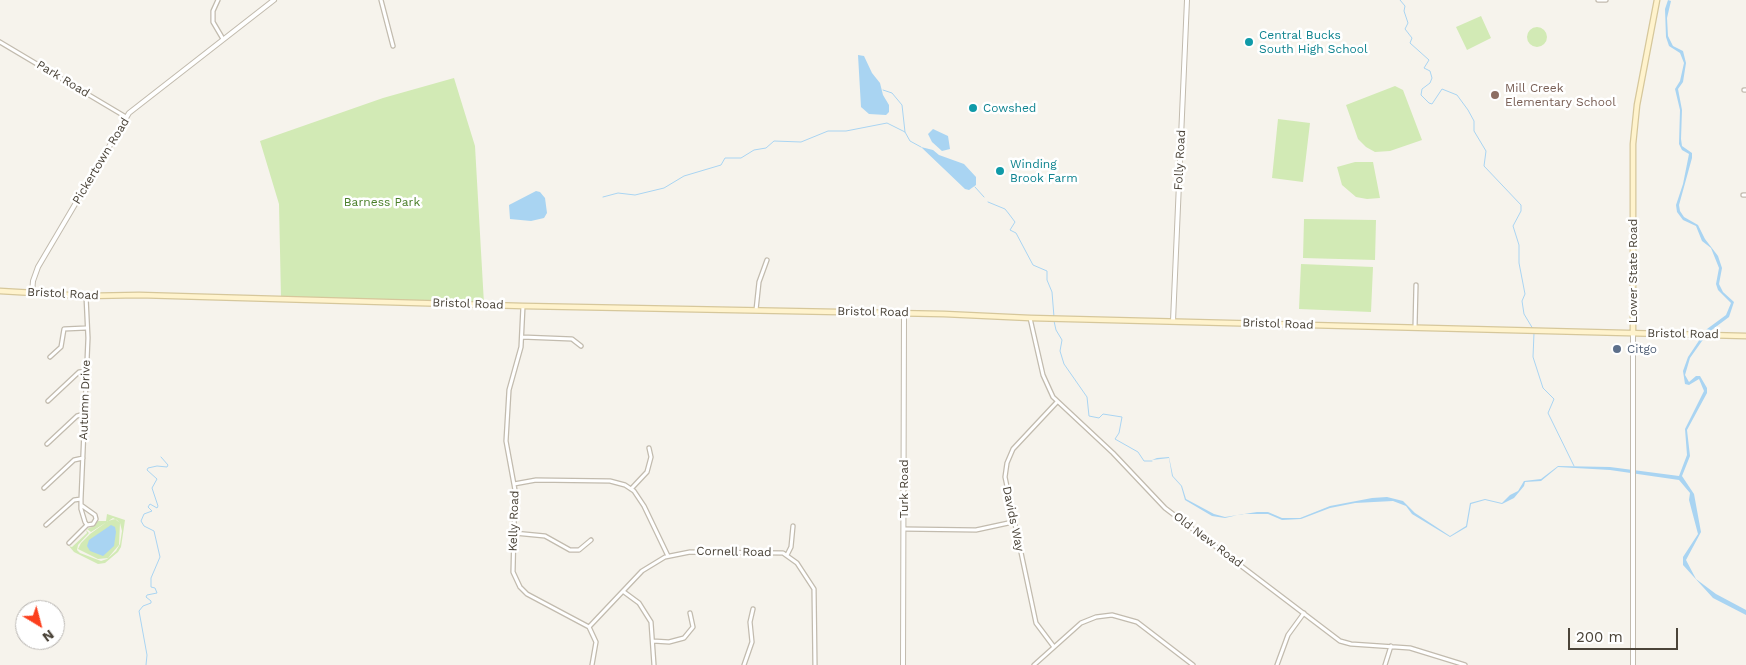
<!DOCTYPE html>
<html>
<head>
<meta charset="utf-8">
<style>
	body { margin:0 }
	#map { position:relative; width:1746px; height:665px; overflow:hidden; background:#f6f3ec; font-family:"Work Sans",sans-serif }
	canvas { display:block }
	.north { position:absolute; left:15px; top:600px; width:50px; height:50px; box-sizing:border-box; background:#fff; border:1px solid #b7b4b0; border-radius:50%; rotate:143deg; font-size:14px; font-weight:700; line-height:20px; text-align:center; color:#4b4439 }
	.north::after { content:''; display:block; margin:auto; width:18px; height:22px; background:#fc3f1d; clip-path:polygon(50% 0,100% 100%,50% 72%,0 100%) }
	.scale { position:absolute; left:1568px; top:628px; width:110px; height:22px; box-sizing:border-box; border:2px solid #4b4439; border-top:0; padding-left:6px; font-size:15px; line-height:18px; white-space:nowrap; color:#4b4439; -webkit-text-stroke:4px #fff; paint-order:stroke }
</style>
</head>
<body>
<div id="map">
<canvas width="1746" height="665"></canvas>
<div class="north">N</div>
<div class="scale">200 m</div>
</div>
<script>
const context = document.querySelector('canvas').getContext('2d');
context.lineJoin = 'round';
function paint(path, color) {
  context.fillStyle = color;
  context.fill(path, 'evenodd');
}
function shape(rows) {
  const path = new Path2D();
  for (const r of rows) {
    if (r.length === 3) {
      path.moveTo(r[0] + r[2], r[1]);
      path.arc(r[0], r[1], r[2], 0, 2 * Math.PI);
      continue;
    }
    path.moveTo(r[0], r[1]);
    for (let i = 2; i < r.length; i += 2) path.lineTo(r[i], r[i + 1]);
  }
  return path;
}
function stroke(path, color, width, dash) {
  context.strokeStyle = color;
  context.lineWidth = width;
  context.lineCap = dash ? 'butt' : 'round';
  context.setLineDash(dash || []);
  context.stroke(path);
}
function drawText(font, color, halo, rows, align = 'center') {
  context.font = font + ' "Work Sans",sans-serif';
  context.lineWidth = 5;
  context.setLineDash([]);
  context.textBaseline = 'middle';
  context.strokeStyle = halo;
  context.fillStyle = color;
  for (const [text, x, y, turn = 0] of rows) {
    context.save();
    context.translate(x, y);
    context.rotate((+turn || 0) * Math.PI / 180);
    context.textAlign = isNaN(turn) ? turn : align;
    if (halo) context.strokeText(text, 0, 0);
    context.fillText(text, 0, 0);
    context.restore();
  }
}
paint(shape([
	[1481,16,1491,38,1467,50,1456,27],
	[1537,37,10],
	[454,78,475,146,484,304,281,298,279,204,260,141,383,98],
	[1395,86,1403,90,1422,140,1390,151,1375,152,1366,147,1358,139,1346,105],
	[1278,119,1310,123,1303,182,1272,178],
	[1355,162,1373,162,1380,198,1367,199,1356,197,1342,185,1337,167],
	[1304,219,1376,220,1375,260,1303,258],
	[1301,264,1373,267,1371,312,1299,309],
	[107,514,125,520,121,547,118,552,105,563,98,564,74,552,69,546,72,547,87,533,86,530,89,533,78,545,77,550,80,553,101,561,107,559,116,551,120,544,122,531,120,523,119,545,108,558,98,559,78,549,81,543,90,534,108,521,115,519,120,523,117,520,113,518,91,532,87,529,94,526,98,521,106,521]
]), '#d2eab5');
paint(shape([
	[1668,0,1671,1,1667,18,1668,36,1673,46,1683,51,1686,63,1683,82,1678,89,1682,110,1681,139,1682,146,1692,153,1692,158,1679,205,1680,211,1684,217,1698,225,1705,239,1718,256,1722,268,1719,284,1723,292,1734,302,1729,317,1709,332,1702,341,1690,358,1685,375,1689,382,1696,376,1700,376,1707,388,1707,393,1687,430,1690,456,1682,476,1694,494,1701,532,1686,560,1696,579,1716,594,1746,610,1746,615,1713,598,1683,565,1683,557,1698,534,1689,500,1690,493,1679,480,1610,470,1558,467,1541,481,1525,482,1524,486,1514,498,1502,504,1485,500,1471,504,1467,527,1450,537,1412,514,1406,506,1393,501,1355,503,1330,508,1301,519,1282,520,1268,514,1242,514,1225,518,1212,516,1185,500,1181,486,1172,476,1169,458,1152,460,1157,458,1169,457,1173,476,1182,486,1186,499,1214,514,1225,517,1257,512,1268,512,1282,518,1300,518,1330,506,1372,498,1387,497,1403,501,1415,513,1450,536,1466,526,1470,503,1485,499,1502,503,1510,495,1518,491,1524,481,1541,479,1558,466,1610,467,1679,476,1687,455,1685,429,1704,391,1699,379,1689,385,1685,384,1683,371,1688,357,1700,339,1707,329,1726,315,1731,303,1718,290,1716,284,1719,268,1711,248,1702,241,1696,226,1683,220,1677,212,1676,205,1683,184,1689,154,1682,150,1679,144,1680,110,1675,89,1680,81,1684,63,1680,53,1669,46,1666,37,1665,9],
	[858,55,864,56,872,73,880,83,883,95,889,105,889,112,886,115,869,114,861,107],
	[933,129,948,136,950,149,942,151,932,142,928,134],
	[921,147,933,150,939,155,964,164,976,177,976,185,969,190,965,189],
	[536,191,540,192,545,198,547,213,544,218,531,221,510,219,509,205],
	[111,525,115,527,116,532,114,546,103,556,90,551,87,546,89,540]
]), '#a9d4f2');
stroke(shape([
	[1400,0,1405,6,1404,11,1408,23,1405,29,1412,38,1410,43,1429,60,1424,68,1430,71,1432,78,1430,83,1422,89,1421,95,1429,103,1432,104,1442,89,1457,95,1468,110,1474,121,1474,131,1486,151,1484,166,1521,205,1521,211,1513,226,1519,245,1519,263,1525,294,1522,301,1524,314,1533,329],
	[883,90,892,93,902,105,905,132],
	[975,187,984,197],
	[603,197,618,193,635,195,664,188,684,176,721,165,725,158,741,158,754,150,766,148,774,141,801,142,828,131,846,131,887,123,905,132,910,141,921,147],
	[988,202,1005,209,1009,214,1015,222,1010,230,1016,233,1033,265,1047,271,1047,280,1052,292,1054,317],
	[1054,321,1056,330,1062,340,1060,351,1064,364,1087,397,1089,416,1099,418,1103,414,1122,417,1119,433,1115,439,1138,452,1144,461,1152,461],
	[1534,333,1533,357,1543,388,1554,399,1548,413,1574,466],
	[146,665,147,655,139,611,143,606,151,603,151,601,146,597,147,595,157,593,155,588,151,587,151,578,160,557,154,531,144,526,141,521,144,514,152,511,148,507,150,504,157,508,158,506,152,488,157,479,147,470,148,468,157,466,167,467,168,465,161,457]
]), '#a9d4f2', 1);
const minor = shape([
	[218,0,213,11,213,22,223,39],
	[381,0,393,46],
	[1598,0,1606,0],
	[0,42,126,117],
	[1744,90,1746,90],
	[1743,195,1746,195],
	[523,306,521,347,509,390,506,441,515,490,513,572,520,587,527,594,589,627,596,642,592,665],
	[756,310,759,282,767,260],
	[1030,318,1043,375,1053,397,1113,453,1165,508,1340,641,1351,644,1410,648,1465,665],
	[1415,327,1416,285],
	[522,337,572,339,581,346],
	[50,357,61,347,64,329,86,328],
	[48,401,79,372,86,371],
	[47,444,77,416,84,414],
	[514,484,536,480,610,481,625,485,634,491,644,506,668,556],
	[44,488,74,460,83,458],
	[631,489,647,472,651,457,649,448],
	[81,505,95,515,96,519,93,524,87,525,85,522,81,509,81,499,88,338,86,296],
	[46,525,74,500,81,499],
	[904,529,976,530,1013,522],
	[514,533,545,536,570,550,579,550,591,540],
	[69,543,87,525],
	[787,555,791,547,793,526],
	[624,592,639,603,651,622,654,665],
	[589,627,642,571,665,557,690,552,783,553,797,563,814,589,815,665],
	[653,641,669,642,684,638,693,627,690,613],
	[1054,647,1036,623,1005,477,1007,463,1013,449,1057,402],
	[744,665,752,642,750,622,753,609],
	[1034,665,1081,623,1096,617,1112,615,1137,622,1193,665],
	[1277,665,1288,635,1304,613],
	[1385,665,1391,646]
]);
const tertiary = shape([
	[32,293,33,281,38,267,129,113,274,0],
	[1173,321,1187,0],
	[903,665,904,313],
	[1633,665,1633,333]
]);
const secondary = shape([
	[0,291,86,296,139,295,523,306,944,314,1030,318,1746,336],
	[1633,333,1633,144,1637,105,1657,0]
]);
stroke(minor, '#c2bbae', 5.5);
stroke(tertiary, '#c2bbae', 6);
stroke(secondary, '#d6c79b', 7);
stroke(minor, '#fff', 3);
stroke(tertiary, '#fff', 4);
stroke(secondary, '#fff3cd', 4.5);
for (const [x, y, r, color] of [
	[1249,42,5,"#0f9aa8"],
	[1495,95,5,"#8d6e63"],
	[973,108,5,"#0f9aa8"],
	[1000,171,5,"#0f9aa8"],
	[1617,349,5,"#5c6f8a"]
]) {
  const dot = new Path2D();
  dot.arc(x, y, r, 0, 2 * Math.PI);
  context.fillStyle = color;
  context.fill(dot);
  stroke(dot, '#fff', 2);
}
drawText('12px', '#0d838f', '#fff', [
	["Central Bucks",1259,35],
	["South High School",1259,49],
	["Cowshed",983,108],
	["Winding",1010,164],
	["Brook Farm",1010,178]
], 'left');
drawText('12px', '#4b4439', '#fff', [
	["Park Road",63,79,31],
	["Folly Road",1180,160,-87],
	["Pickertown Road",101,161,-59],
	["Lower State Road",1633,271,-90],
	["Bristol Road",63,294,3],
	["Bristol Road",468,304,2],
	["Bristol Road",873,312,1],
	["Bristol Road",1278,324,2],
	["Bristol Road",1683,334,1],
	["Autumn Drive",85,400,-88],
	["Turk Road",904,489,-90],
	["Davids Way",1013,519,78],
	["Kelly Road",514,521,-88],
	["Old New Road",1208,540,37],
	["Cornell Road",734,552,1]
]);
drawText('12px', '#785e54', '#fff', [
	["Mill Creek",1505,88],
	["Elementary School",1505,102]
], 'left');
drawText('12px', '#4a7f2a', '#fff', [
	["Barness Park",382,202]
]);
drawText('12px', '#4e5e75', '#fff', [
	["Citgo",1627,349]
], 'left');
</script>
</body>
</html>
